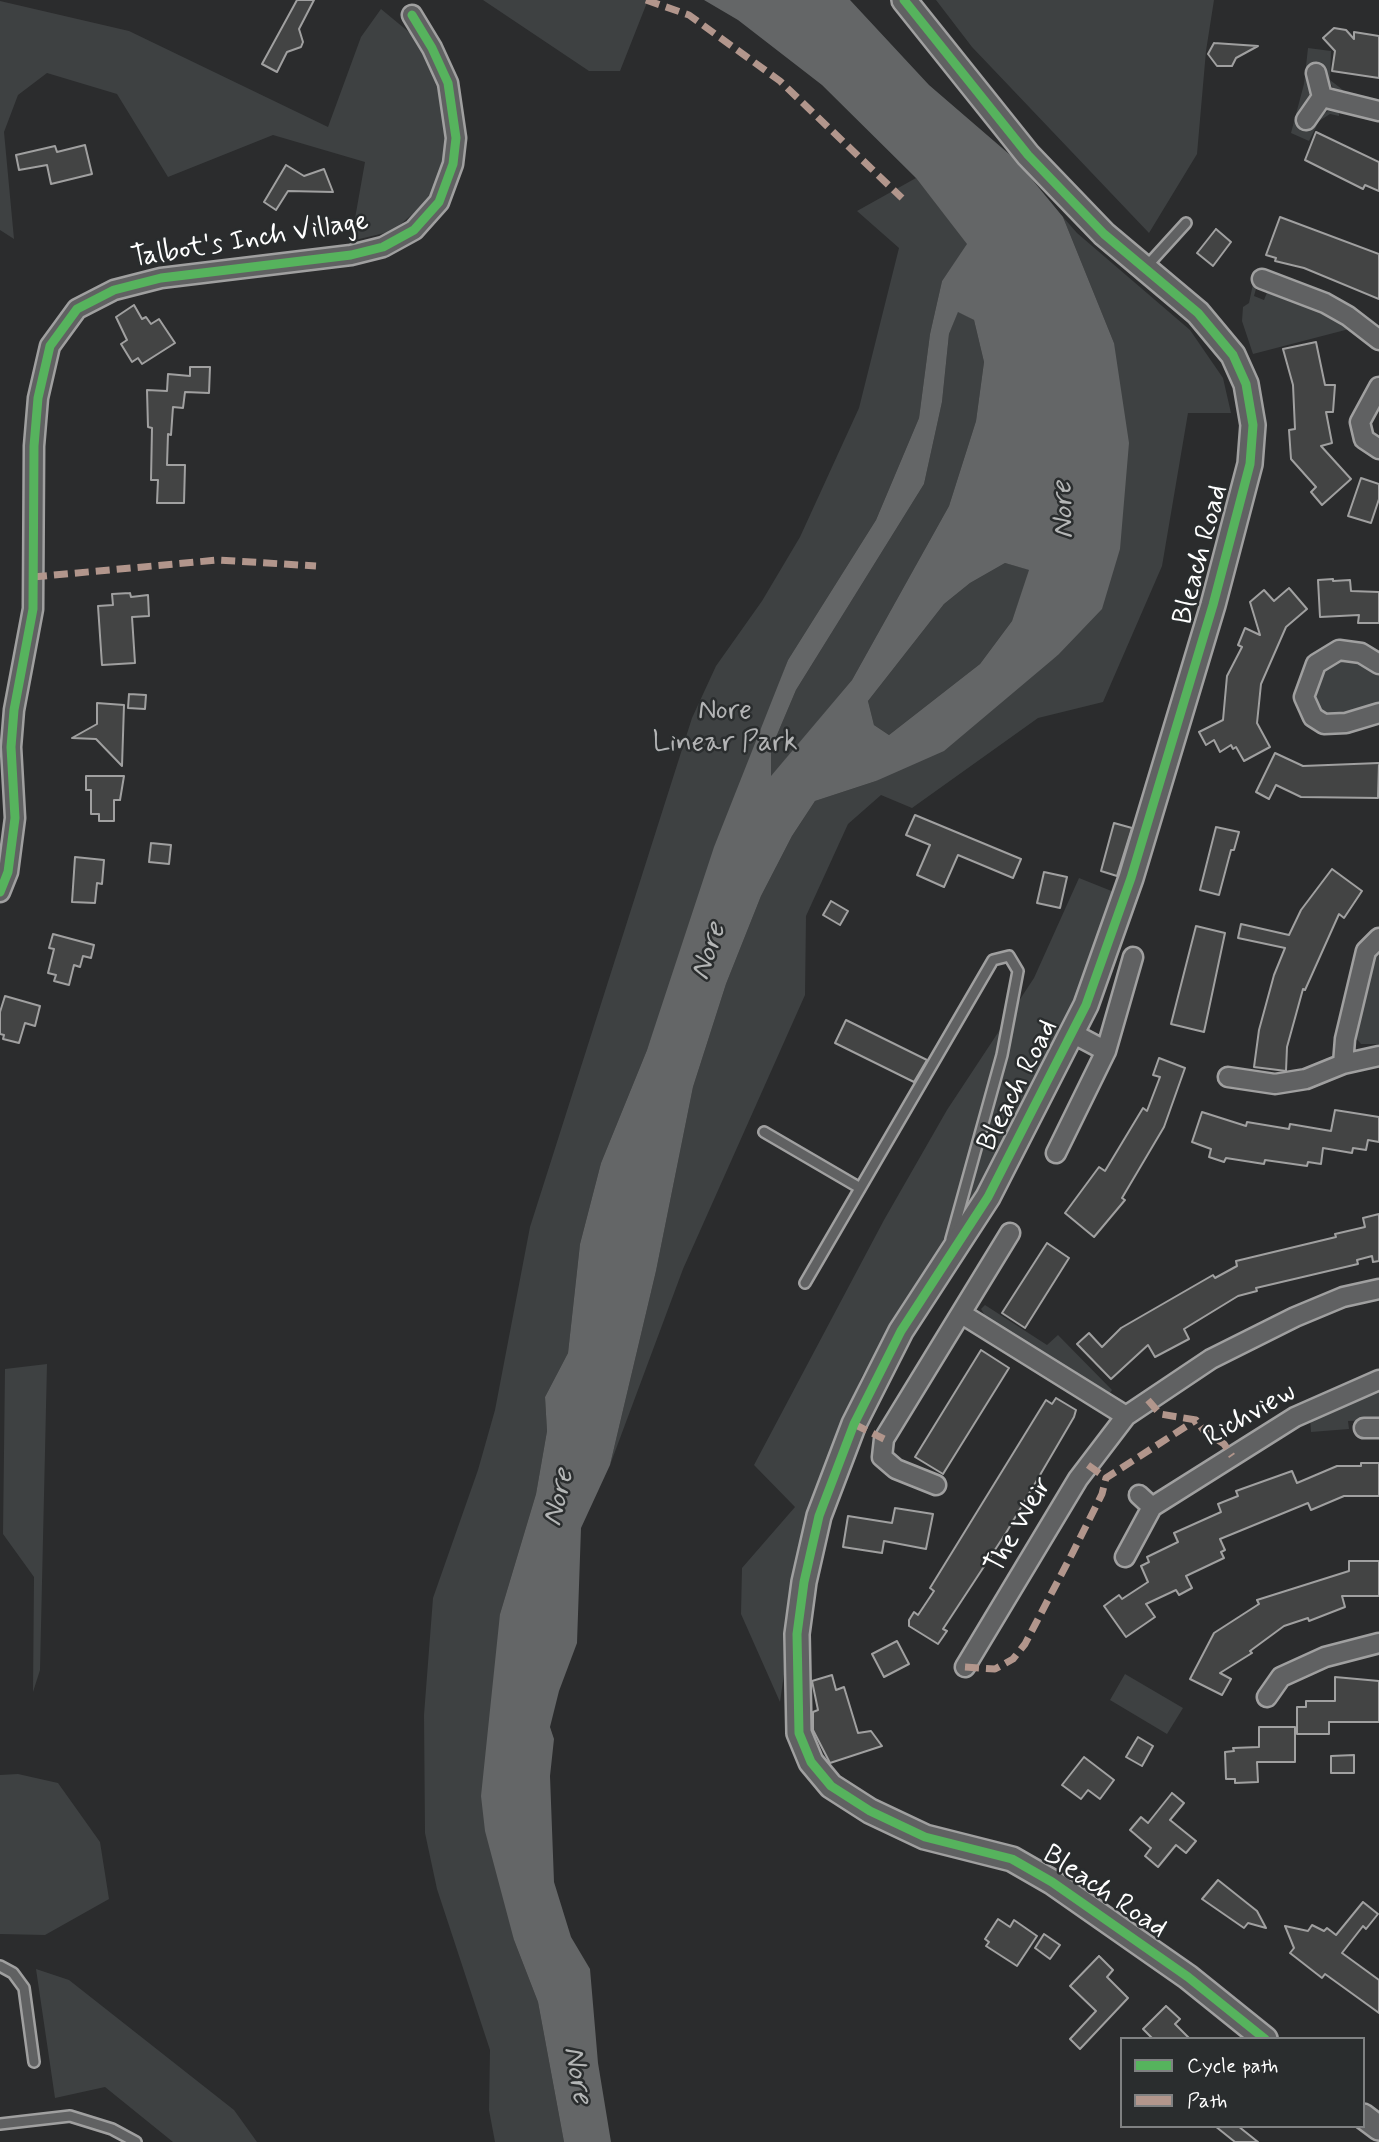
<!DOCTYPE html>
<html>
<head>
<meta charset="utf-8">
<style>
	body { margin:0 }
	#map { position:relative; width:1379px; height:2142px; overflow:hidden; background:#2b2c2d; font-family:Mynerve,sans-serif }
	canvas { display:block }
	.legend { position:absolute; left:1120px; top:2037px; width:245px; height:91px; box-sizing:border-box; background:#2a2d2e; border:2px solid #7f8182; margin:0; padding:9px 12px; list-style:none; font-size:21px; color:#fff }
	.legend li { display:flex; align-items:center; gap:14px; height:35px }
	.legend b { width:35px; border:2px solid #7f8182 }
</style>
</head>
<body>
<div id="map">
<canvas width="1379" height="2142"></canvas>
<ul class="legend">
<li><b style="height:9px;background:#56b35d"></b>Cycle path</li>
<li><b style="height:9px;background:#b2968c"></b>Path</li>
</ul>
</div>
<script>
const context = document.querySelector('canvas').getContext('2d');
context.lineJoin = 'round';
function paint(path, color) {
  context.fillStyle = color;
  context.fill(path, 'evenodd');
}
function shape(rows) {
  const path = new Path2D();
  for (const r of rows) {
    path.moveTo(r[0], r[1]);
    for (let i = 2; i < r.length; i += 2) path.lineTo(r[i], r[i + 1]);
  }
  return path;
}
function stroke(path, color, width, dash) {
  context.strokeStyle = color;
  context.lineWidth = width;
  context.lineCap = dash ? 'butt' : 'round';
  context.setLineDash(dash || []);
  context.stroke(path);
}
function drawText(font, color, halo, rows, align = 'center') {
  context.font = font + ' Mynerve,sans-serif';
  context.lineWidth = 5;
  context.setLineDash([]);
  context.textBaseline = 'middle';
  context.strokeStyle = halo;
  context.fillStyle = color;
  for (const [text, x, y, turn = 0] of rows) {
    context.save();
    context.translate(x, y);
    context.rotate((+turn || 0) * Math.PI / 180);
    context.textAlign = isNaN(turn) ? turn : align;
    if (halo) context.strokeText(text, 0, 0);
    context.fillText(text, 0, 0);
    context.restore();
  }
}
paint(shape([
	[483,0,648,0,620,71,589,71],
	[936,0,1214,0,1206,51,1197,154,1149,233,972,47],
	[0,1,129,31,328,127,361,37,381,9,421,42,438,72,452,141,432,197,393,231,351,241,365,162,273,135,168,177,117,94,47,73,18,95,4,132,14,239,0,230],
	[1308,48,1331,51,1330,80,1343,90,1342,94,1333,88,1322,67,1309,67,1313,96,1298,121,1312,127,1321,115,1328,111,1339,112,1339,116,1330,114,1319,121,1309,141,1291,133,1304,84],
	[916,178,968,244,942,281,930,334,919,418,876,520,788,660,647,1050,601,1163,580,1244,568,1353,545,1397,547,1431,536,1494,500,1614,514,1940,538,2002,564,2142,495,2142,489,2110,490,2050,437,1889,425,1833,424,1715,433,1598,478,1470,495,1410,530,1227,692,718,716,666,762,601,800,537,859,408,899,248,857,211],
	[1063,217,1077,233,1190,330,1223,378,1231,413,1188,413,1162,566,1103,702,1038,718,912,808,881,795,848,824,806,916,805,995,683,1269,610,1465,656,1271,693,1087,726,984,761,896,792,836,815,801,876,781,1058,655,1114,343],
	[1253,284,1257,285,1254,296,1264,300,1268,290,1326,312,1353,328,1253,354,1242,321,1243,307,1249,303],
	[958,311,974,320,984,362,976,421,949,506,852,680,771,777,771,749,796,690,924,484,942,402,949,334],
	[1005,563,1030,570,1012,621,980,664,889,735,874,725,868,701,944,604,970,583],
	[1340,656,1354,658,1379,672,1379,703,1330,716,1314,704,1312,695,1324,663],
	[1079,878,1114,892,1068,1023,982,1191,862,1376,823,1468,804,1535,780,1702,741,1614,742,1568,795,1507,754,1465,884,1220,947,1110,1034,978],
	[1379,945,1379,1044,1361,1044,1354,1036,1373,953],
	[985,1305,1047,1345,1058,1335,1112,1390,1110,1393,985,1316,981,1309],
	[47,1364,40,1670,33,1692,34,1577,3,1534,5,1369],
	[1379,1389,1379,1420,1348,1421,1349,1429,1311,1432,1310,1418],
	[1125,1674,1183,1708,1167,1734,1110,1700],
	[18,1774,58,1783,100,1842,109,1899,45,1935,0,1934,0,1775],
	[36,1969,69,1980,234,2110,257,2142,173,2142,105,2087,55,2098]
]), '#3e4142');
paint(shape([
	[704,0,850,0,929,85,1016,160,1063,217,1114,343,1129,443,1120,549,1102,609,1058,655,944,751,876,781,815,801,792,836,761,896,726,984,693,1087,656,1271,610,1465,581,1528,577,1643,559,1691,550,1727,554,1739,550,1776,554,1882,571,1937,590,1969,598,2063,611,2142,564,2142,538,2002,514,1940,485,1831,481,1796,500,1614,536,1494,547,1431,545,1397,568,1353,580,1244,601,1163,647,1050,714,847,788,660,876,520,919,418,930,334,942,281,967,244,916,178,822,85,738,20],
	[958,312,974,320,984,362,976,421,949,506,852,680,771,776,771,749,796,690,924,484,942,402,949,334],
	[1005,563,1029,570,1012,621,980,664,889,735,874,725,868,701,944,604,970,583]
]), '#646667');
const building = shape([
	[297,0,314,0,299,29,303,42,301,47,287,52,277,72,262,64,297,0],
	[1334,28,1346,30,1354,39,1354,32,1379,36,1379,78,1332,71,1335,51,1323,38,1334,28],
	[1214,43,1258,46,1236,58,1232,66,1217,66,1208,54,1214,43],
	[1316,132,1379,162,1379,191,1365,185,1363,189,1305,160,1316,132],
	[85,145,92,174,51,184,47,165,19,170,16,155,55,146,57,152,85,145],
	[286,165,304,176,324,169,333,192,288,191,276,210,264,202,286,165],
	[1280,217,1379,254,1379,299,1304,268,1275,261,1276,258,1266,255,1280,217],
	[1216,229,1231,242,1213,266,1197,253,1216,229],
	[134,305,142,319,146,317,151,324,159,319,175,343,142,364,138,358,132,362,121,344,127,340,116,317,134,305],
	[1316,342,1325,385,1335,385,1333,412,1326,412,1332,443,1321,446,1351,479,1322,505,1311,492,1316,487,1291,459,1289,430,1295,429,1293,385,1283,349,1316,342],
	[190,367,210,367,209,393,185,392,183,408,173,407,171,435,168,434,167,465,185,465,184,503,157,503,158,480,151,480,152,428,148,427,147,390,167,391,168,374,190,376,190,367],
	[1361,478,1379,484,1379,499,1371,523,1348,516,1361,478],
	[1333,579,1333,581,1350,580,1351,591,1379,592,1379,623,1358,623,1359,615,1320,617,1318,580,1333,579],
	[1289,588,1307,609,1286,627,1261,684,1257,723,1270,747,1244,761,1236,747,1233,749,1231,745,1220,752,1214,740,1206,745,1199,732,1223,720,1227,676,1242,647,1238,645,1245,628,1260,635,1250,602,1264,590,1274,601,1289,588],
	[130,593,131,597,148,595,149,616,132,617,135,663,102,665,98,606,113,605,112,594,130,593],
	[129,694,146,695,145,709,128,708,129,694],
	[97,703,124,705,122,766,96,739,72,738,97,724,97,703],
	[1275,753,1303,766,1379,763,1378,798,1301,797,1276,785,1269,799,1256,792,1275,753],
	[86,776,124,776,120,800,114,800,114,821,99,821,99,814,91,814,91,790,86,790,86,776],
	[915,815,1021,859,1013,878,958,855,944,887,917,875,930,845,906,835,915,815],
	[1114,823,1132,828,1117,876,1101,871,1114,823],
	[1216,827,1239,832,1234,850,1231,850,1219,895,1200,890,1216,827],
	[151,843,171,845,169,864,149,862,151,843],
	[75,857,104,860,102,884,97,883,95,903,72,902,75,857],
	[1332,869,1362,891,1344,918,1339,914,1305,990,1303,989,1287,1047,1286,1071,1254,1067,1259,1030,1274,975,1285,948,1238,938,1241,924,1289,935,1301,910,1332,869],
	[1044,872,1067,877,1060,908,1037,903,1044,872],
	[831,901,848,911,840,925,823,915,831,901],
	[1196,926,1225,933,1204,1032,1171,1024,1196,926],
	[53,934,94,945,91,958,83,956,80,967,74,965,69,985,54,981,56,975,48,973,54,949,49,948,53,934],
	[5,996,40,1006,35,1026,25,1023,19,1043,3,1039,4,1035,0,1034,0,1012,5,996],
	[846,1020,927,1060,914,1082,835,1043,846,1020],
	[1159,1058,1185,1068,1164,1127,1122,1198,1125,1200,1094,1237,1065,1213,1099,1167,1105,1171,1143,1108,1147,1111,1160,1077,1153,1075,1159,1058],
	[1335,1110,1379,1117,1379,1142,1368,1140,1366,1150,1353,1148,1352,1153,1323,1148,1321,1164,1308,1162,1307,1166,1265,1160,1264,1164,1226,1158,1224,1162,1209,1157,1211,1149,1192,1142,1202,1112,1246,1126,1247,1122,1289,1129,1290,1124,1331,1131,1335,1110],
	[1379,1214,1379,1261,1373,1262,1372,1256,1357,1260,1358,1264,1256,1288,1257,1291,1238,1296,1184,1329,1189,1339,1155,1357,1148,1345,1111,1379,1077,1344,1089,1333,1102,1347,1121,1328,1213,1275,1215,1278,1237,1266,1236,1261,1336,1237,1335,1234,1365,1227,1363,1218,1379,1214],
	[1047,1243,1069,1258,1025,1328,1002,1313,1047,1243],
	[981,1350,1009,1368,943,1474,915,1457,981,1350],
	[1056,1398,1076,1410,1074,1417,1006,1533,943,1629,947,1631,938,1644,909,1626,909,1620,914,1612,918,1615,934,1591,930,1588,1046,1400,1052,1404,1056,1398],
	[1361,1463,1379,1463,1379,1496,1344,1496,1311,1510,1308,1503,1220,1539,1225,1550,1221,1552,1224,1558,1186,1576,1192,1588,1179,1595,1176,1590,1146,1604,1155,1617,1126,1637,1104,1606,1119,1595,1122,1599,1148,1582,1141,1566,1149,1562,1147,1557,1178,1542,1174,1533,1221,1512,1218,1504,1238,1496,1236,1491,1292,1471,1297,1483,1337,1466,1361,1466,1361,1463],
	[895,1508,933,1514,926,1549,884,1541,882,1553,843,1547,848,1516,892,1523,895,1508],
	[1349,1561,1379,1561,1379,1596,1342,1596,1345,1607,1309,1621,1308,1618,1284,1626,1250,1651,1252,1653,1220,1673,1231,1679,1222,1695,1190,1679,1214,1633,1259,1604,1257,1600,1349,1571,1349,1561],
	[897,1641,909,1664,884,1677,872,1654,897,1641],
	[832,1675,836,1690,844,1687,858,1733,871,1731,882,1746,830,1763,813,1730,813,1712,818,1710,812,1681,832,1675],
	[1335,1677,1379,1681,1379,1722,1329,1722,1329,1734,1297,1734,1297,1707,1306,1707,1306,1701,1335,1701,1335,1677],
	[1259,1727,1295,1727,1295,1762,1257,1762,1258,1782,1235,1783,1235,1779,1226,1779,1225,1752,1234,1751,1233,1748,1259,1747,1259,1727],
	[1138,1737,1153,1746,1142,1766,1126,1757,1138,1737],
	[1354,1755,1354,1773,1331,1773,1331,1756,1354,1755],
	[1084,1757,1114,1780,1100,1799,1088,1790,1081,1799,1062,1785,1084,1757],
	[1172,1793,1184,1803,1170,1820,1196,1841,1186,1853,1176,1845,1158,1867,1145,1856,1151,1848,1130,1830,1141,1817,1148,1823,1172,1793],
	[1218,1880,1257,1911,1266,1928,1248,1923,1244,1928,1202,1899,1218,1880],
	[1363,1902,1378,1914,1366,1929,1363,1926,1342,1953,1379,1980,1379,2013,1325,1974,1322,1978,1290,1953,1294,1948,1285,1926,1308,1931,1312,1925,1324,1931,1327,1928,1336,1935,1363,1902],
	[998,1919,1010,1927,1014,1920,1037,1936,1017,1966,986,1946,989,1942,985,1939,998,1919],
	[1044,1934,1060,1945,1050,1959,1035,1948,1044,1934],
	[1099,1956,1113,1970,1107,1977,1128,1998,1080,2049,1070,2039,1096,2011,1070,1986,1099,1956],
	[1166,2006,1180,2019,1175,2024,1190,2039,1153,2039,1143,2029,1166,2006],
	[1215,2126,1238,2126,1258,2142,1235,2142,1215,2126]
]);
paint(building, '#434444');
stroke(building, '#a0a0a0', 2);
const service = shape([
	[1146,267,1186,223],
	[764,1132,860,1188],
	[805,1283,993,960,1009,956,1018,971,1002,1055,951,1239],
	[0,1966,13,1973,24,1988,34,2062],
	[0,2124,70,2116,112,2129,136,2142]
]);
const minor = shape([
	[1322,97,1379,111],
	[1306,120,1322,97,1316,73],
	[1262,279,1325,303,1348,316,1379,340],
	[1379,387,1360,422,1364,439,1379,449],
	[1379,664,1361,653,1339,650,1316,664,1304,697,1313,717,1324,724,1346,723,1379,713],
	[0,892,8,872,15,818,11,747,14,710,33,609,34,446,38,398,50,346,77,309,114,290,161,278,351,255,383,247,414,230,439,202,453,164,456,138,448,83,432,48,412,15],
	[1072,1033,1106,1051],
	[1343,1064,1345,1039,1366,951,1379,938],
	[1228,1077,1275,1084,1306,1079,1343,1064,1379,1056],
	[1056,1153,1106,1051,1133,957],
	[962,1314,1126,1416],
	[1364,1428,1379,1428],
	[936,1485,896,1469,882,1457,884,1439,1010,1233],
	[1139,1495,1152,1507],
	[1125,1557,1152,1507,1295,1417,1379,1380],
	[965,1667,1078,1479,1126,1416,1211,1359,1295,1317,1343,1297,1379,1289],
	[1267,1697,1281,1677,1325,1657,1379,1643]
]);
const tertiary = shape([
	[904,0,1028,155,1104,234,1198,313,1233,355,1246,384,1253,425,1250,464,1213,605,1131,878,1086,1005,988,1197,901,1331,854,1424,819,1516,804,1582,797,1634,799,1733,811,1762,831,1786,870,1811,925,1837,1012,1859,1052,1882,1188,1977,1265,2039],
	[1363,2116,1379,2128]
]);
stroke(service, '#a0a0a0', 14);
stroke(minor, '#a0a0a0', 23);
stroke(tertiary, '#a0a0a0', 28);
stroke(service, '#606162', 9);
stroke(minor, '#606162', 18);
stroke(tertiary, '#606162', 23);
stroke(shape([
	[646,0,689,15,780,81,902,198],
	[33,577,218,560,316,566],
	[1148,1400,1160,1414,1196,1420,1204,1431,1224,1444,1232,1456],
	[854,1424,884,1439],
	[1088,1465,1106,1478],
	[965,1667,995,1669,1013,1659,1025,1644,1073,1552,1102,1494,1106,1478,1196,1420]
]), '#b2968c', 7, [14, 7]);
stroke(shape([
	[904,0,1028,155,1104,234,1198,313,1233,355,1246,384,1253,425,1250,464,1213,605,1131,878,1086,1005,988,1197,901,1331,854,1424,819,1516,804,1582,797,1634,799,1733,811,1762,831,1786,870,1811,925,1837,1012,1859,1052,1882,1188,1977,1265,2039],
	[0,892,8,872,15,818,11,747,14,710,33,609,34,446,38,398,50,346,77,309,114,290,161,278,351,255,383,247,414,230,439,202,453,164,456,138,448,83,432,48,412,15]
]), '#56b35d', 9);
drawText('28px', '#fff', '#2a2d2e', [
	["Talbot's Inch Village",250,241,-9],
	["Bleach Road",1202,555,-75],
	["Bleach Road",1019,1086,-63],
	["Richview",1250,1416,-30],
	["The Weir",1020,1526,-60],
	["Bleach Road",1104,1893,34]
]);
drawText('28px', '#b3b4b5', '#2a2d2e', [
	["Nore",725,712],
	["Linear Park",725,744]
]);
drawText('italic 30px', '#b4b6b6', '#2a2d2e', [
	["Nore",1065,510,-92],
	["Nore",710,952,-72],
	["Nore",560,1498,-77],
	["Nore",576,2075,80]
]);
</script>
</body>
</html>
